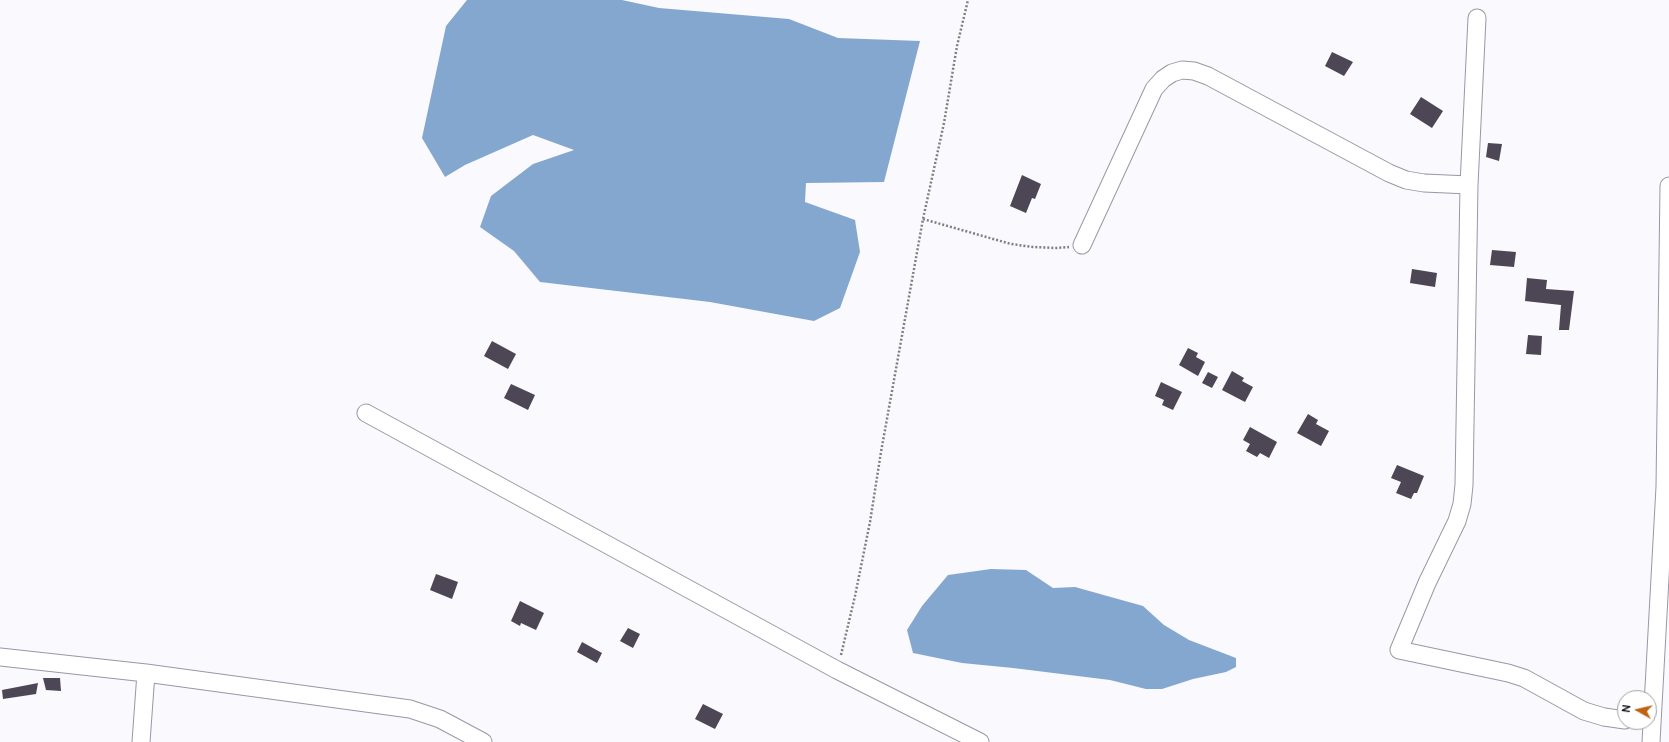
<!DOCTYPE html>
<html>
<head>
<meta charset="utf-8">
<style>
	body { margin:0 }
	#map { position:relative; width:1669px; height:742px; overflow:hidden; background:#faf9fd; font-family:Cabin,sans-serif }
	canvas { display:block }
	.north { position:absolute; left:1617px; top:690px; width:40px; height:40px; box-sizing:border-box; background:#fff; border:1px solid #a09fa1; border-radius:50%; rotate:278deg; font-size:11px; font-weight:700; line-height:16px; text-align:center; color:#110f15 }
	.north::after { content:''; display:block; margin:auto; width:14px; height:18px; background:#bf6312; clip-path:polygon(50% 0,100% 100%,50% 72%,0 100%) }
</style>
</head>
<body>
<div id="map">
<canvas width="1669" height="742"></canvas>
<div class="north">N</div>
</div>
<script>
const context = document.querySelector('canvas').getContext('2d');
context.lineJoin = 'round';
function paint(path, color) {
  context.fillStyle = color;
  context.fill(path, 'evenodd');
}
function shape(rows) {
  const path = new Path2D();
  for (const r of rows) {
    path.moveTo(r[0], r[1]);
    for (let i = 2; i < r.length; i += 2) path.lineTo(r[i], r[i + 1]);
  }
  return path;
}
function stroke(path, color, width, dash) {
  context.strokeStyle = color;
  context.lineWidth = width;
  context.lineCap = dash ? 'butt' : 'round';
  context.setLineDash(dash || []);
  context.stroke(path);
}
paint(shape([
	[467,0,622,0,659,8,789,19,838,38,920,41,884,182,806,183,805,202,855,220,860,252,840,308,814,321,710,302,540,282,514,251,480,227,491,196,533,164,574,150,533,135,465,165,445,177,422,138,446,26],
	[991,569,1026,570,1053,588,1075,587,1143,606,1164,625,1189,640,1236,658,1236,667,1226,672,1193,679,1162,689,1146,689,1110,680,1013,668,962,663,913,653,907,630,922,606,948,575]
]), '#84a7cf');
paint(shape([
	[1332,52,1353,62,1344,76,1325,66],
	[1421,97,1443,111,1432,128,1410,114],
	[1488,143,1502,144,1499,161,1486,157],
	[1022,175,1041,184,1035,199,1032,198,1026,213,1010,206],
	[1492,250,1516,252,1514,267,1490,265],
	[1412,269,1437,273,1435,287,1410,283],
	[1527,278,1547,280,1546,289,1574,291,1569,330,1559,330,1561,305,1525,301],
	[1528,335,1542,336,1541,355,1526,354],
	[492,341,516,354,508,369,484,356],
	[1188,348,1198,353,1196,357,1205,362,1198,376,1179,365],
	[1232,371,1244,378,1242,381,1253,387,1245,402,1222,390],
	[1208,372,1218,377,1212,388,1202,383],
	[1161,382,1182,392,1173,410,1162,405,1164,400,1155,396],
	[511,384,535,395,528,410,504,398],
	[1308,414,1318,420,1316,424,1329,431,1321,446,1297,433],
	[1250,427,1277,442,1269,458,1260,453,1257,457,1246,451,1250,444,1243,440],
	[1397,465,1424,476,1417,493,1414,493,1411,499,1396,493,1401,482,1391,478],
	[436,574,458,582,452,599,430,590],
	[520,601,544,613,536,630,521,623,520,626,511,621],
	[628,628,640,634,633,648,620,641],
	[582,642,602,653,597,663,577,652],
	[43,678,60,678,61,691,46,690],
	[38,683,36,694,3,699,2,690],
	[703,704,723,714,715,729,695,719]
]), '#4d4655');
const minor = shape([
	[1477,18,1469,185,1464,485,1462,504,1457,521,1427,583,1399,650,1508,673,1524,678,1584,711,1604,717,1625,720],
	[1082,245,1154,89,1163,79,1172,73,1182,70,1194,71,1208,76,1389,173,1406,180,1424,183,1469,185],
	[366,413,837,670,980,742],
	[0,657,146,673,410,709,440,719,483,742],
	[141,742,146,673],
	[1651,742,1665,487,1669,186]
]);
stroke(minor, '#9c95a7', 19);
stroke(shape([
	[923,219,1011,244,1033,247,1056,248,1069,247],
	[841,655,855,596,870,522,881,452,923,219,944,123,957,46,968,0]
]), '#7f7e83', 2.5, [2, 2]);
stroke(minor, '#fff', 17);
</script>
</body>
</html>
